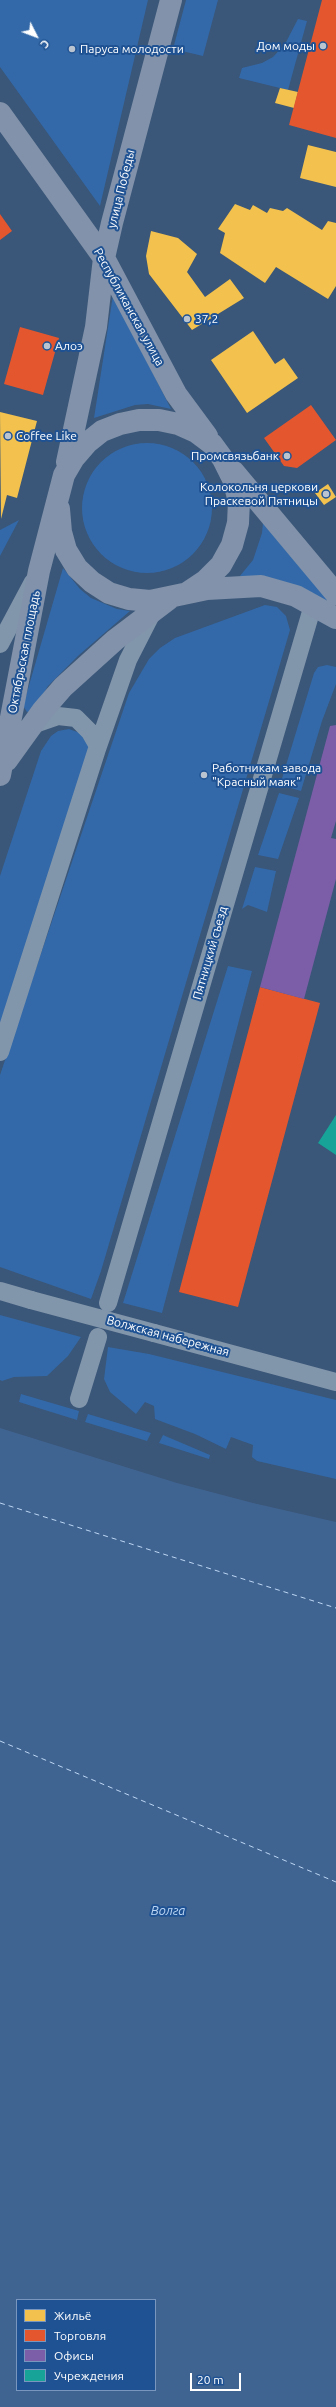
<!DOCTYPE html>
<html>
<head>
<meta charset="utf-8">
<style>
	body { margin:0 }
	#map { position:relative; width:336px; height:2407px; overflow:hidden; background:#3a5678; font-family:Ubuntu,sans-serif }
	canvas { display:block }
	.legend { position:absolute; left:16px; top:2299px; width:140px; height:92px; box-sizing:border-box; background:#1f5293; border:1px solid #7997be; margin:0; padding:5px 7px; list-style:none; font-size:12px; color:#fff }
	.legend li { display:flex; align-items:center; gap:8px; height:20px }
	.legend b { width:20px; border:1px solid #7997be }
	.north { position:absolute; left:16px; top:16px; width:40px; height:40px; -webkit-text-stroke:3px #1f5293; paint-order:stroke; rotate:132deg; font-size:11px; font-weight:700; line-height:16px; text-align:center; color:#fff }
	.north::after { content:''; display:block; margin:auto; width:14px; height:18px; background:#fff; clip-path:polygon(50% 0,100% 100%,50% 72%,0 100%) }
	.scale { position:absolute; left:190px; top:2373px; width:51px; height:18px; box-sizing:border-box; border:2px solid #fff; border-top:0; padding-left:5px; font-size:12px; line-height:14px; white-space:nowrap; color:#fff; -webkit-text-stroke:3px #1f5293; paint-order:stroke }
</style>
</head>
<body>
<div id="map">
<canvas width="336" height="2407"></canvas>
<ul class="legend">
<li><b style="height:11px;background:#f2c14e"></b>Жильё</li>
<li><b style="height:11px;background:#e4572e"></b>Торговля</li>
<li><b style="height:11px;background:#7b5ea7"></b>Офисы</li>
<li><b style="height:11px;background:#17a398"></b>Учреждения</li>
</ul>
<div class="north">С</div>
<div class="scale">20 m</div>
</div>
<script>
const context = document.querySelector('canvas').getContext('2d');
context.lineJoin = 'round';
function paint(path, color) {
  context.fillStyle = color;
  context.fill(path, 'evenodd');
}
function shape(rows) {
  const path = new Path2D();
  for (const r of rows) {
    if (r.length === 3) {
      path.moveTo(r[0] + r[2], r[1]);
      path.arc(r[0], r[1], r[2], 0, 2 * Math.PI);
      continue;
    }
    path.moveTo(r[0], r[1]);
    for (let i = 2; i < r.length; i += 2) path.lineTo(r[i], r[i + 1]);
  }
  return path;
}
function stroke(path, color, width, dash) {
  context.strokeStyle = color;
  context.lineWidth = width;
  context.lineCap = dash ? 'butt' : 'round';
  context.setLineDash(dash || []);
  context.stroke(path);
}
function drawText(font, color, halo, rows, align = 'center') {
  context.font = font + ' Ubuntu,sans-serif';
  context.lineWidth = 4;
  context.setLineDash([]);
  context.textBaseline = 'middle';
  context.strokeStyle = halo;
  context.fillStyle = color;
  for (const [text, x, y, turn = 0] of rows) {
    context.save();
    context.translate(x, y);
    context.rotate((+turn || 0) * Math.PI / 180);
    context.textAlign = isNaN(turn) ? turn : align;
    if (halo) context.strokeText(text, 0, 0);
    context.fillText(text, 0, 0);
    context.restore();
  }
}
paint(shape([
	[0,0,148,0,100,206,0,67],
	[186,0,218,0,203,56,173,49],
	[298,19,307,21,288,90,239,78,242,68,262,63,273,57,285,44],
	[113,295,171,409,148,404,135,405,94,418],
	[147,508,65],
	[19,520,0,556,0,530],
	[263,522,329,601,235,582,253,560,262,533],
	[63,568,80,589,91,598,117,609,130,611,79,655,48,686,33,711,27,712,23,706],
	[265,605,277,607,286,616,290,630,101,1271,91,1299,0,1267,0,1075,129,693,149,659,160,648,175,638],
	[327,665,336,667,336,684,322,721,301,791,280,785,314,673,318,667],
	[69,729,80,733,86,738,91,753,0,1026,0,876,41,751,51,736,58,731],
	[279,793,299,798,278,859,258,855],
	[255,867,276,871,267,912,248,905,242,909],
	[228,966,252,971,162,1313,123,1303],
	[0,1315,81,1337,68,1356,47,1376,14,1377,2,1381,0,1380],
	[108,1347,149,1354,336,1400,336,1479,257,1461,252,1457,253,1445,231,1437,226,1449,195,1434,155,1419,154,1406,145,1402,136,1414,110,1392,104,1379],
	[21,1394,79,1411,77,1420,19,1402],
	[88,1414,151,1433,147,1441,85,1422],
	[163,1435,210,1455,209,1459,159,1443]
]), '#3369a8');
paint(shape([
	[0,1428,177,1483,253,1503,336,1522,336,2407,0,2407],
	[17,2300,155,2300,155,2390,17,2390]
]), '#406491');
paint(shape([
	[280,88,298,92,294,108,275,103],
	[308,145,336,152,336,187,300,178],
	[235,204,250,210,253,205,267,213,270,208,283,211,287,208,322,230,328,221,336,223,336,286,328,299,276,267,265,283,220,253,225,233,218,229],
	[151,231,178,238,197,254,187,272,205,297,230,279,244,298,192,330,149,274,146,256],
	[253,331,275,364,284,358,298,378,247,413,211,360],
	[0,412,37,421,17,498,7,495,1,519],
	[328,484,336,497,324,505,315,493]
]), '#f2c14e');
paint(shape([
	[322,0,336,0,336,138,289,125],
	[0,214,12,231,0,240],
	[20,327,59,338,43,395,4,384],
	[311,405,336,440,297,468,284,466,264,438],
	[260,987,320,1003,238,1307,179,1292]
]), '#e4572e');
paint(shape([
	[336,725,336,821,331,838,336,839,336,879,304,999,260,987,330,726]
]), '#7b5ea7');
paint(shape([
	[336,1115,336,1155,318,1143]
]), '#17a398');
stroke(shape([
	[0,1503,336,1608],
	[0,1741,336,1882]
]), '#bdd7f5', 1, [5, 4]);
stroke(shape([
	[0,644,33,582],
	[32,725,58,716,76,718,90,732,98,746],
	[0,1052,97,749,128,660,152,613],
	[0,1291,31,1300],
	[108,1303,313,605],
	[154,1333,336,1382],
	[79,1399,98,1337]
]), '#8296ab', 18);
stroke(shape([
	[0,113,104,258,176,394,207,436],
	[67,462,96,327,104,258,112,223,171,0],
	[234,472,336,594],
	[59,509,61,532,66,550,77,568,92,582,109,593,129,599,150,601,207,589,261,586,296,596,336,618],
	[7,760,43,710,63,687,115,640,169,599],
	[0,775,39,571,64,475,74,458,87,443,102,431,120,424,139,420,159,420,178,424,196,432,212,444,223,459,233,479,239,501,238,523,232,545,221,565,205,581,187,593]
]), '#8192aa', 22);
stroke(shape([
	[31,1300,154,1333]
]), '#8296ab', 18);
for (const [x, y, r, color] of [
	[323,46,4,"#bac4d0"],
	[72,49,4,"#bac4d0"],
	[187,319,4,"#bac4d0"],
	[47,346,4,"#bac4d0"],
	[8,436,4,"#bac4d0"],
	[287,456,4,"#bac4d0"],
	[326,494,4,"#bac4d0"],
	[204,775,4,"#bac4d0"]
]) {
  const dot = new Path2D();
  dot.arc(x, y, r, 0, 2 * Math.PI);
  context.fillStyle = color;
  context.fill(dot);
  stroke(dot, '#1f5293', 1.5);
}
drawText('12px', '#fff', '#1f5293', [
	["Дом моды",315,46,"right"],
	["Паруса молодости",80,49],
	["37,2",195,319],
	["Алоэ",55,346],
	["Coffee Like",16,436],
	["Промсвязьбанк",279,456,"right"],
	["Колокольня церкови",318,487,"right"],
	["Праскевой Пятницы",318,501,"right"],
	["Работникам завода",212,768],
	["\"Красный маяк\"",212,782]
], 'left');
drawText('12px', '#fff', '#1f5293', [
	["улица Победы",121,189,-76],
	["Республиканская улица",129,307,61],
	["Октябрьская площадь",24,652,-79],
	["Пятницкий съезд",210,953,-74],
	["Волжская набережная",168,1336,15]
]);
drawText('italic 13px', '#bdd7f5', '#1f5293', [
	["Волга",168,1911]
]);
</script>
</body>
</html>
